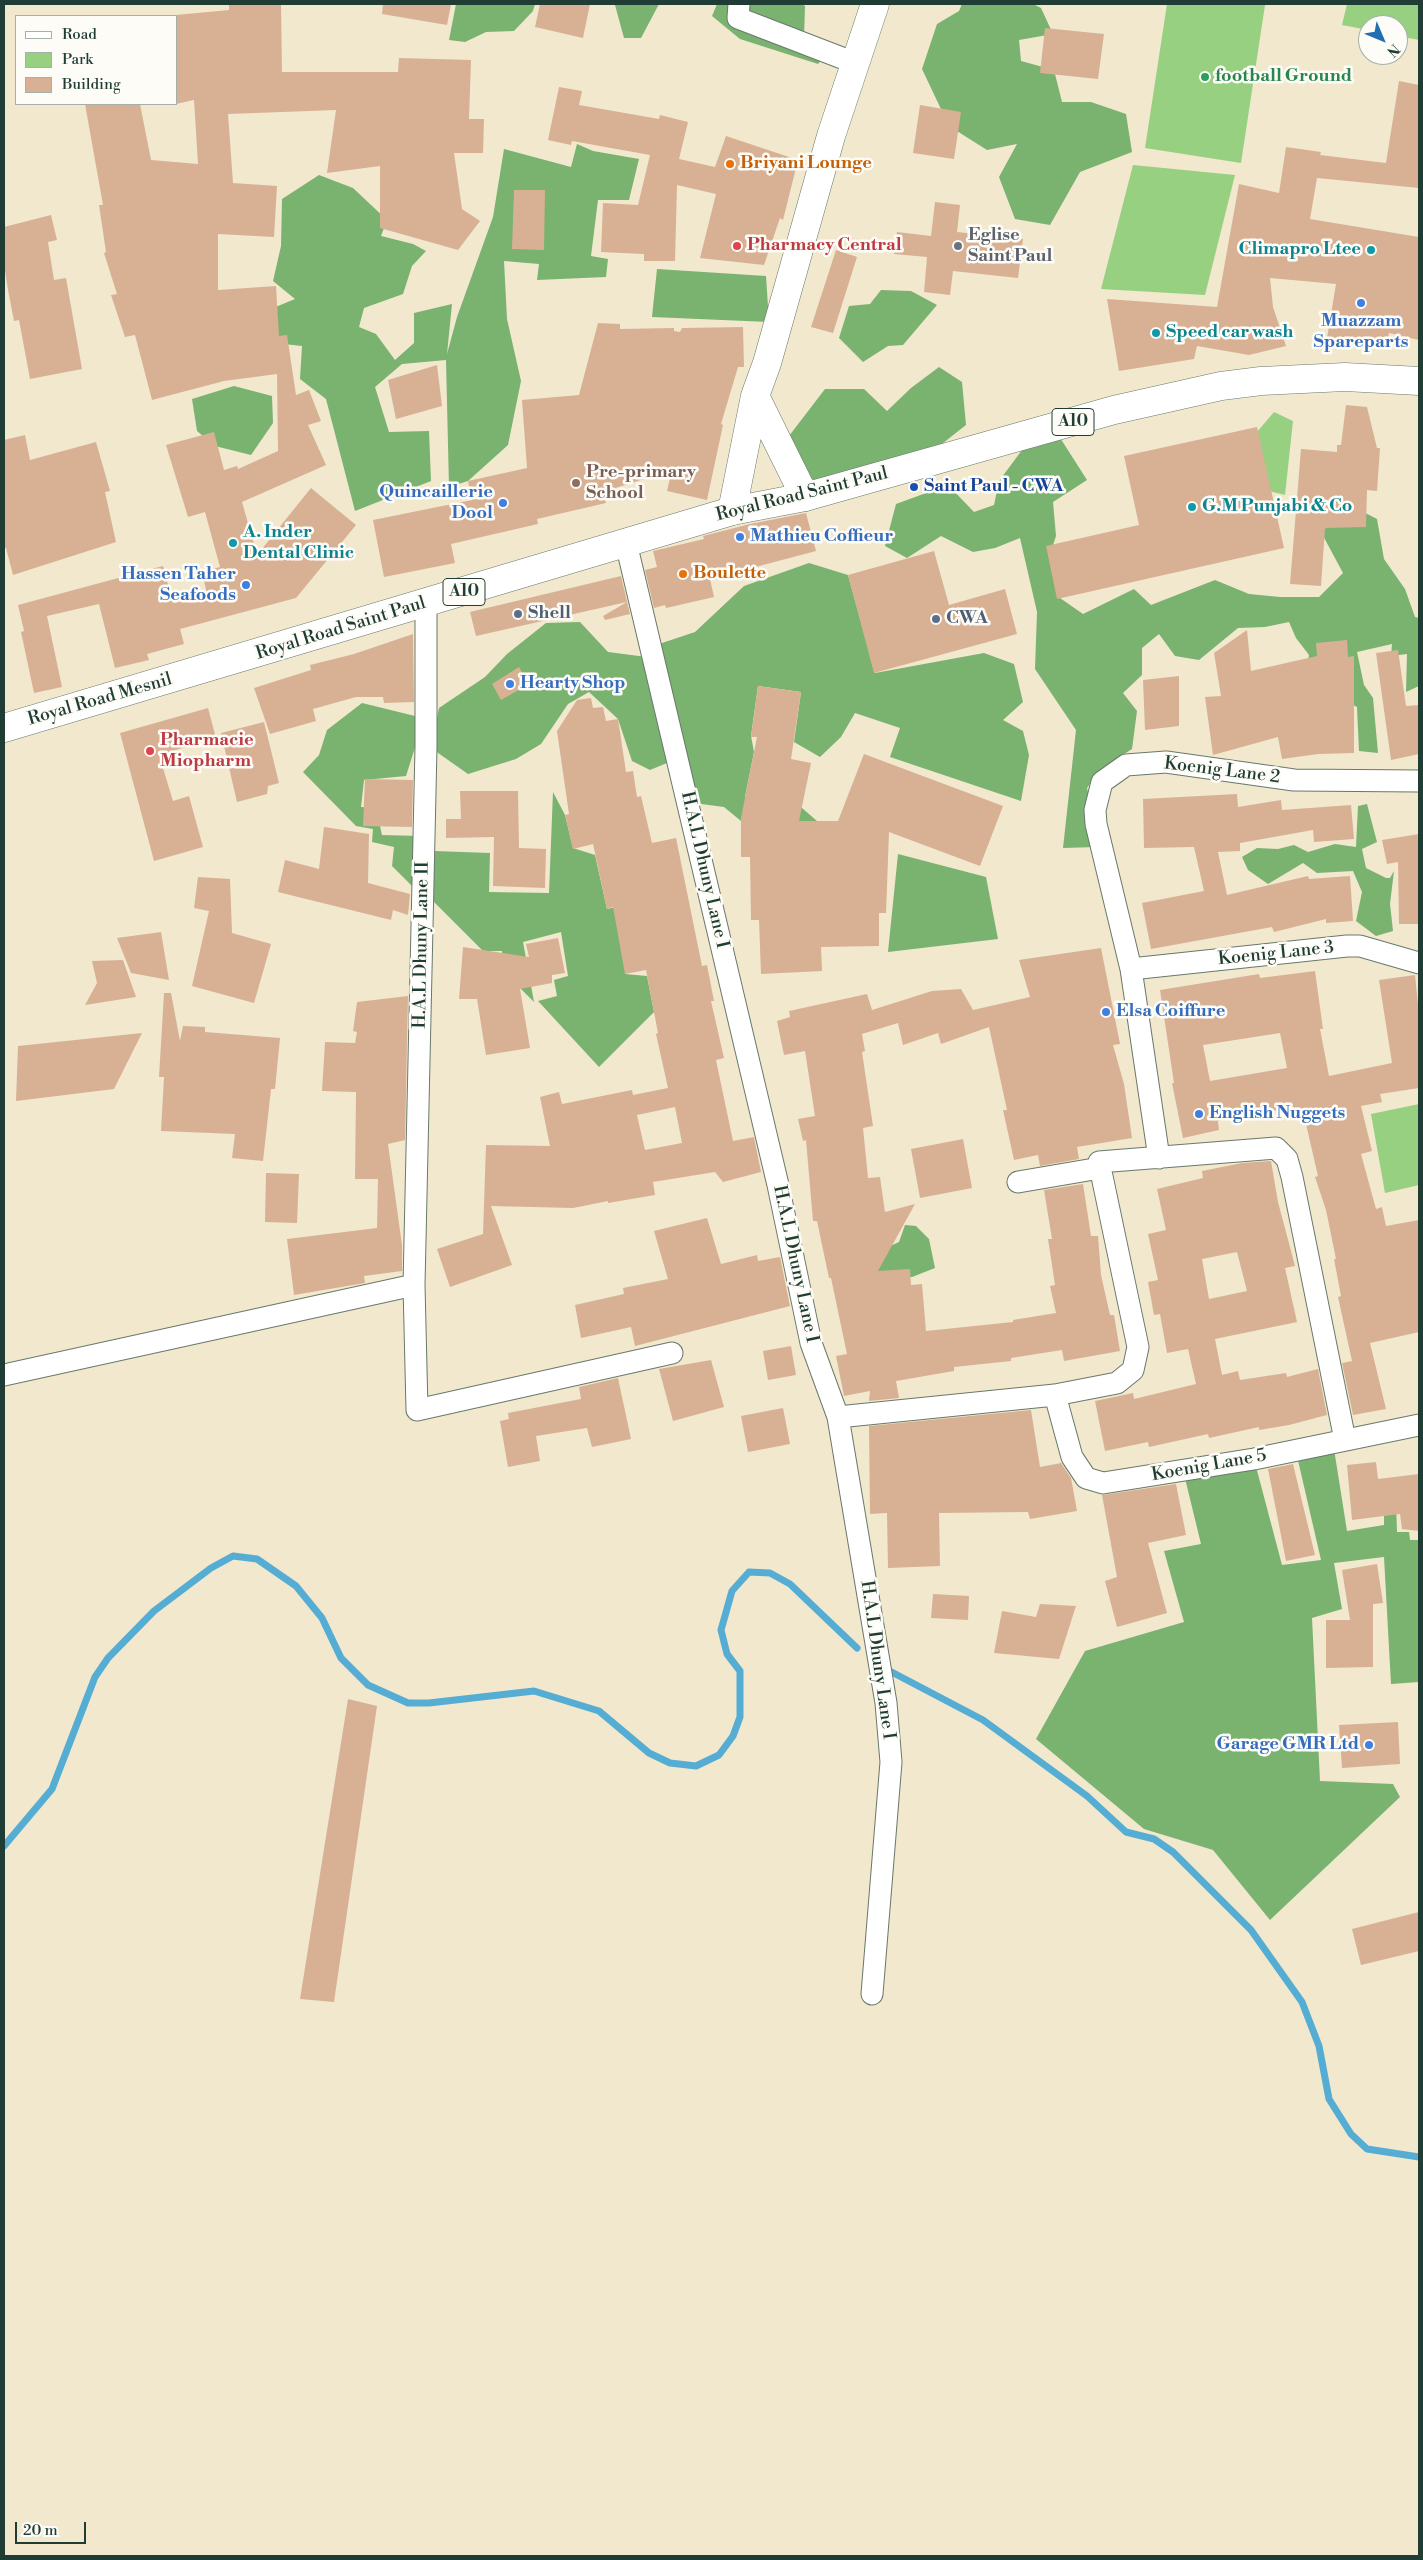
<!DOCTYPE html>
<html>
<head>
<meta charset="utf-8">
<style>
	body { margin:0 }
	#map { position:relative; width:1423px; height:2560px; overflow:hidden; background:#f1e8ce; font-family:"Libre Bodoni",serif }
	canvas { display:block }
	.frame { position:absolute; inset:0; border:5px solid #1f3d34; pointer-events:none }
	.legend { position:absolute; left:15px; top:15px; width:162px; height:90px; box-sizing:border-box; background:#fdfcf7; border:1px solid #a4b0a9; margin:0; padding:6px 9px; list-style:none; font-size:15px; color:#1f3d34 }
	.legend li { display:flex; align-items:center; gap:10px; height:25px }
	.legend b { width:25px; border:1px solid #a4b0a9 }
	.north { position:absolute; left:1358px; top:15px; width:50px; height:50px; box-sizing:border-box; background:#fdfcf7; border:1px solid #a4b0a9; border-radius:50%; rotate:135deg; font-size:14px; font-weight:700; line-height:20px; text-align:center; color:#1f3d34 }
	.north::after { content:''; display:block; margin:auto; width:18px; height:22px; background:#1f6fb2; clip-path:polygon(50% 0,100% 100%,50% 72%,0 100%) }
	.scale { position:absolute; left:15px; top:2522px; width:71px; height:22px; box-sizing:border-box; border:2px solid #1f3d34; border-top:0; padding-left:6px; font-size:15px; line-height:18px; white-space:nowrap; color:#1f3d34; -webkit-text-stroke:4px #fdfcf7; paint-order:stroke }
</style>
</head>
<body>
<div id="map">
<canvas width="1423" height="2560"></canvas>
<div class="frame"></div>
<ul class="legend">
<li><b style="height:6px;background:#fff"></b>Road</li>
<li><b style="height:14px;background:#98d082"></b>Park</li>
<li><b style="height:14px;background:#d8b194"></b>Building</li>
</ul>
<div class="north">N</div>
<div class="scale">20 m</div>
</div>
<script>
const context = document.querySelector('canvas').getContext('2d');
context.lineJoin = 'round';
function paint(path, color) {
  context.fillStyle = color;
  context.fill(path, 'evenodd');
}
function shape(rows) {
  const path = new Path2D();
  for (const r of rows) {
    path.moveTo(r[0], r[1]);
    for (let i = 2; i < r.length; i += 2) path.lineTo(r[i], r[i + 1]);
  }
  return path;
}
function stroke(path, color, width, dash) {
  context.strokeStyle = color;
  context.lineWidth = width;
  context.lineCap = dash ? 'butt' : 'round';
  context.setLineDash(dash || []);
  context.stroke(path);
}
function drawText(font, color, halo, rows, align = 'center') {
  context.font = font + ' "Libre Bodoni",serif';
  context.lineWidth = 5;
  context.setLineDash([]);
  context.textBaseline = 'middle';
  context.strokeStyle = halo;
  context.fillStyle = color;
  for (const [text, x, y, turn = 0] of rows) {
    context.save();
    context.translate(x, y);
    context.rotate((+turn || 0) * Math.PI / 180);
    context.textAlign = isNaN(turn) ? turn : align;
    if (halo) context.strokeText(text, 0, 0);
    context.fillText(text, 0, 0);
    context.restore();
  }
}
paint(shape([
	[1167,4,1265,5,1241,163,1145,148],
	[1347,4,1419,4,1419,40,1398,36,1398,25,1368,25,1368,30,1342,25],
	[1133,165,1235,175,1205,295,1101,289],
	[1274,412,1293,421,1285,495,1269,491,1257,432],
	[1419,1104,1419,1185,1385,1193,1371,1114]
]), '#98d082');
paint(shape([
	[456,4,535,4,533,11,514,31,486,32,465,42,449,40],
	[612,4,659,4,641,38,624,38,615,5],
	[717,4,802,4,805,6,804,39,824,57,818,64,740,39,712,16],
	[962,4,1033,4,1041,8,1053,34,1019,40,1021,61,1054,70,1062,102,1091,102,1126,114,1132,152,1080,172,1050,225,1015,219,999,177,1017,144,987,150,949,126,922,69,937,24,959,11],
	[577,144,593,151,639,159,629,200,598,200,591,256,608,259,606,277,537,280,539,264,504,261,507,319,521,381,508,445,468,481,449,487,446,360,402,364,375,387,389,432,429,431,431,481,355,511,326,399,300,379,302,346,256,341,249,318,295,299,273,281,281,246,282,199,319,175,353,188,387,220,381,236,413,244,426,251,412,266,403,294,364,308,359,327,376,334,395,360,414,343,414,313,452,304,447,354,457,317,493,217,504,149,571,167],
	[657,269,766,276,769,322,652,317],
	[881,290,911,291,937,305,903,345,888,346,863,362,839,338,849,306,870,304],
	[939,367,962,382,966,425,910,469,835,489,805,476,789,436,825,389,864,389,887,411,911,388],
	[234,386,272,396,273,423,251,455,215,446,197,431,192,399],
	[1057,433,1087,480,1053,502,1056,536,1050,554,1060,598,1083,614,1134,589,1151,605,1215,580,1249,594,1280,597,1319,597,1343,573,1321,532,1352,506,1377,519,1384,559,1405,589,1415,617,1419,618,1419,686,1406,692,1407,654,1391,656,1392,644,1357,652,1364,685,1373,698,1378,753,1359,751,1357,707,1334,695,1304,683,1309,655,1296,638,1289,622,1265,627,1238,628,1199,660,1175,656,1159,634,1142,648,1142,675,1123,693,1137,711,1132,749,1102,768,1087,788,1096,824,1096,847,1063,848,1076,730,1035,669,1037,612,1020,538,995,548,973,552,941,536,907,558,885,546,896,504,948,485,974,512,994,505,999,481,1028,442],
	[809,563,848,575,875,673,984,653,1014,664,1023,702,1003,720,1023,731,1029,755,1021,801,890,757,900,728,855,713,841,737,820,757,794,742,801,692,758,686,751,736,754,752,745,797,802,808,817,821,741,821,724,807,694,803,684,756,650,770,632,761,618,719,589,692,568,704,541,744,516,759,468,774,431,748,439,708,485,677,507,654,546,623,580,622,608,652,662,659,659,644,695,632,744,586],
	[362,703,415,716,417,741,406,776,364,780,361,807,376,808,382,835,420,836,418,892,392,866,394,847,372,842,373,829,356,826,303,772,319,755,327,730],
	[553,792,565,815,573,848,595,855,607,909,639,902,625,974,647,976,654,1012,599,1067,538,1001,557,996,554,980,568,976,561,932,523,942,534,1002,502,970,502,951,483,951,433,901,434,851,490,853,489,892,549,893],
	[1367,804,1377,842,1362,849,1366,868,1386,878,1390,878,1394,871,1390,904,1393,931,1376,936,1356,921,1362,892,1353,871,1317,873,1303,863,1268,884,1248,870,1242,857,1257,848,1278,849,1294,845,1308,852,1335,844,1356,847,1358,806],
	[898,854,986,877,998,939,888,952],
	[905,1225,916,1226,929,1239,935,1268,912,1277,877,1279,873,1254,899,1242],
	[1334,1449,1347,1531,1384,1525,1384,1504,1396,1502,1397,1532,1409,1532,1410,1540,1419,1540,1419,1682,1391,1684,1384,1557,1334,1563,1342,1609,1312,1618,1320,1781,1393,1784,1400,1797,1270,1920,1213,1850,1144,1829,1036,1739,1085,1651,1184,1622,1164,1551,1201,1544,1183,1470,1254,1459,1282,1565,1321,1560,1297,1456]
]), '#7ab270');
stroke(shape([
	[884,1668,983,1720,1087,1796,1126,1832,1154,1839,1173,1852,1251,1930,1302,2002,1319,2046,1329,2099,1351,2134,1367,2149,1419,2157],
	[4,1846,52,1789,95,1677,108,1658,154,1611,211,1568,233,1556,257,1559,296,1586,322,1618,341,1658,368,1685,408,1703,429,1703,534,1691,599,1711,649,1753,670,1763,696,1766,719,1755,733,1736,740,1717,740,1671,727,1654,721,1630,732,1591,749,1572,770,1573,790,1584,857,1648]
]), '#56add3', 7);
paint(shape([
	[229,4,281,4,282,72,398,72,399,58,471,60,469,119,484,119,483,153,454,153,462,209,480,221,458,250,380,228,380,166,327,173,336,110,228,114,233,183,277,186,274,237,218,234,218,290,276,286,279,336,287,335,296,395,309,390,321,421,308,425,326,465,242,502,257,555,311,488,356,525,296,598,180,629,184,644,147,654,149,660,115,668,99,604,47,616,62,687,34,693,21,632,24,631,18,605,163,566,173,603,207,594,202,572,220,567,205,512,188,517,166,445,214,432,224,470,237,466,238,469,278,451,277,374,224,381,152,400,135,335,125,337,111,295,117,294,104,253,106,252,99,205,103,205,85,104,140,104,151,160,198,164,194,100,176,104,176,15,229,10],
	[383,4,451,4,447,25,382,14],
	[540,4,590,4,583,38,535,27],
	[1045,28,1104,34,1098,79,1040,73],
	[1399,81,1419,85,1419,188,1317,178,1310,219,1419,237,1419,340,1389,333,1388,340,1327,338,1336,284,1270,278,1273,307,1286,346,1249,355,1197,346,1194,359,1119,371,1107,299,1217,307,1239,184,1279,193,1286,147,1321,152,1320,155,1386,163],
	[559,87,582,91,579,105,659,119,660,115,688,122,679,159,715,167,726,136,798,160,783,220,780,218,764,265,700,258,716,194,677,185,675,261,644,261,644,254,601,252,603,203,638,205,650,155,572,141,571,145,548,140],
	[920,105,961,112,954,159,913,153],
	[514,190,545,190,544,250,512,249],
	[935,202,960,205,957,232,1023,239,1018,278,953,271,950,295,924,292,927,257,894,254,897,232,931,236],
	[51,215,57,240,48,242,54,280,66,278,82,369,30,379,19,320,14,321,8,290,4,264,4,227],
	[836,250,857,257,833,333,811,327],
	[598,323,620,324,620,329,674,328,674,331,680,332,682,328,743,327,744,367,738,367,721,424,723,425,707,500,667,491,672,470,603,492,606,503,537,519,538,524,451,544,455,563,384,577,373,520,472,500,468,481,527,468,522,400,579,395],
	[437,365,442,406,396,419,388,380],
	[1346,405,1367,407,1377,448,1380,448,1377,491,1367,490,1366,527,1325,528,1321,586,1290,584,1301,449,1337,452,1337,445,1341,445],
	[1257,427,1284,548,1057,599,1046,546,1139,525,1124,456],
	[25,435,30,460,96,442,110,491,105,492,116,542,13,575,6,548,4,548,4,440],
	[806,513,816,551,710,579,714,597,666,608,665,605,654,608,645,570,657,567,653,551,704,539,703,536,750,524],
	[934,551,949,605,1005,589,1017,634,874,673,848,575],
	[621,576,630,614,605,620,603,616,627,602,476,636,470,612],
	[1247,630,1251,671,1317,656,1316,643,1347,640,1348,657,1354,656,1354,753,1318,754,1282,759,1278,737,1213,755,1205,697,1221,696,1214,653],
	[413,634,414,702,384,703,383,697,356,697,313,709,316,721,270,734,254,688,311,670,310,665,354,654],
	[1398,650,1406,706,1419,705,1419,754,1391,760,1376,653],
	[519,667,529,684,501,700,492,684],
	[1179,676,1179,726,1145,730,1143,680],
	[758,686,801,692,791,759,811,763,799,821,838,821,864,754,1003,806,980,866,889,832,886,913,879,913,879,946,821,947,822,971,761,974,759,920,751,920,750,857,741,857,741,818,757,737,751,737],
	[591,698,593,708,603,707,606,721,618,719,626,772,633,771,637,797,641,796,652,843,676,838,702,966,707,965,714,1001,711,1001,724,1058,716,1060,733,1141,754,1137,761,1172,723,1182,715,1172,653,1182,655,1195,608,1203,608,1201,573,1208,491,1206,512,1265,450,1287,437,1249,483,1234,486,1145,550,1146,540,1097,559,1092,562,1104,632,1090,633,1095,668,1088,656,1034,658,1033,646,970,625,974,613,907,607,909,593,844,573,849,565,815,569,814,557,731,577,700],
	[675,1107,682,1143,645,1150,637,1115],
	[208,708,216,738,159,755,173,801,189,796,203,847,154,861,120,733],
	[264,722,279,783,268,786,267,794,237,802,221,733],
	[365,779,413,780,412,827,363,826],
	[460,791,518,791,519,848,546,849,545,888,493,886,494,837,446,838,446,819,461,819],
	[1237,794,1238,807,1281,800,1282,810,1351,805,1354,839,1314,842,1313,830,1240,843,1240,851,1218,852,1227,895,1308,876,1309,879,1350,876,1353,921,1326,923,1326,919,1274,932,1272,927,1151,949,1142,903,1204,891,1194,847,1144,848,1143,799],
	[324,827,369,834,368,883,410,894,408,915,393,910,391,920,278,892,285,860,319,869],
	[1419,834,1419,924,1399,924,1398,862,1387,864,1382,840],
	[198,877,230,879,232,933,271,944,254,1003,192,986,209,911,194,908],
	[161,932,169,980,131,973,117,938],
	[558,938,565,973,552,975,552,983,520,989,530,1048,486,1055,477,999,459,999,463,947,529,957,526,944],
	[1101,948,1120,1044,1113,1045,1124,1084,1132,1138,1077,1147,1079,1159,1040,1166,1038,1155,1014,1160,1003,1110,1007,1110,989,1027,941,1044,938,1033,903,1045,898,1023,862,1034,865,1051,862,1052,873,1126,863,1128,868,1178,880,1177,885,1212,915,1204,878,1271,910,1269,911,1285,922,1284,926,1331,1013,1322,1013,1320,1056,1313,1050,1286,1055,1285,1048,1239,1052,1239,1044,1190,1083,1184,1091,1236,1098,1236,1101,1275,1110,1315,1114,1315,1120,1351,1064,1361,1062,1350,1011,1358,1011,1361,954,1367,954,1371,896,1381,899,1398,869,1401,870,1391,844,1396,836,1356,847,1354,831,1278,829,1278,817,1221,813,1221,806,1140,803,1141,798,1119,815,1116,805,1051,784,1055,777,1021,790,1017,789,1011,867,994,872,1010,932,991,961,989,973,1010,1030,997,1019,960],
	[123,960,136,997,85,1005,97,983,92,961],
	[1315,971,1323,1029,1320,1029,1329,1076,1392,1063,1379,980,1415,975,1419,1014,1419,1088,1380,1094,1382,1102,1361,1106,1372,1151,1361,1154,1376,1209,1382,1207,1386,1226,1419,1220,1419,1332,1370,1343,1386,1409,1353,1415,1342,1363,1352,1361,1338,1297,1341,1296,1334,1259,1336,1259,1326,1210,1315,1177,1318,1176,1303,1111,1295,1113,1294,1107,1218,1121,1219,1130,1183,1138,1172,1083,1174,1083,1160,990,1259,974,1260,978],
	[1280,1033,1287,1068,1210,1081,1203,1045],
	[164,993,171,993,180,1041,183,1026,205,1027,205,1032,280,1038,275,1089,271,1089,263,1161,232,1158,235,1134,161,1131,164,1077,159,1077],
	[408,996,405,1140,388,1144,402,1245,402,1271,364,1276,365,1283,294,1295,287,1239,377,1228,378,1179,355,1179,356,1092,322,1091,325,1042,355,1043,357,1032,353,1031,357,1002],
	[142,1033,114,1089,16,1101,18,1046],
	[963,1139,972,1188,920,1198,911,1149],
	[1271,1161,1278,1202,1295,1266,1285,1268,1297,1322,1215,1339,1222,1375,1238,1371,1240,1380,1286,1373,1287,1377,1318,1369,1327,1415,1289,1425,1259,1430,1259,1427,1209,1438,1208,1434,1149,1447,1148,1442,1105,1451,1095,1401,1133,1393,1134,1399,1196,1384,1188,1349,1167,1353,1160,1314,1154,1315,1148,1282,1158,1280,1148,1234,1166,1230,1157,1189,1203,1178,1202,1171,1242,1163],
	[1237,1252,1247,1291,1209,1299,1202,1259],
	[266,1173,299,1174,297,1223,265,1222],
	[707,1218,721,1264,757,1255,758,1261,780,1257,790,1306,635,1346,631,1327,581,1338,575,1305,624,1294,623,1288,668,1279,654,1231],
	[791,1346,796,1375,768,1380,763,1351],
	[711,1360,724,1407,673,1421,659,1369],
	[618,1378,631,1439,592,1447,587,1428,536,1436,540,1461,508,1467,500,1421,509,1419,508,1413,581,1399,579,1387],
	[783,1408,790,1444,748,1452,741,1416],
	[1031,1410,1040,1467,1061,1463,1071,1478,1077,1511,1030,1519,1028,1512,939,1513,940,1566,888,1568,887,1513,870,1514,869,1426],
	[1376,1462,1378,1479,1419,1474,1419,1531,1402,1529,1400,1514,1352,1520,1347,1465],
	[1293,1464,1315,1555,1286,1561,1268,1469],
	[1176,1484,1186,1535,1148,1543,1167,1613,1117,1627,1105,1581,1117,1577,1102,1495],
	[1377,1564,1383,1603,1373,1604,1373,1667,1326,1668,1326,1620,1350,1620,1342,1570],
	[933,1594,969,1596,968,1620,931,1618],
	[1040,1604,1076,1606,1059,1659,994,1653,1002,1611,1036,1617],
	[348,1699,377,1706,334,2002,300,1999],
	[1398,1722,1400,1764,1342,1768,1339,1725],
	[1419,1912,1419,1951,1361,1965,1352,1929]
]), '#d8b194');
const street = shape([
	[739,4,738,18,855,63],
	[626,543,778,1185,811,1343,838,1417,886,1703,891,1762,872,1994],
	[426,604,426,747,414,1285,417,1410,672,1353],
	[1131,969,1347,946,1360,946,1419,963],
	[1159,1158,1131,969,1096,824,1095,810,1102,782,1126,765,1166,762,1294,780,1419,781],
	[1018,1182,1100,1168],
	[4,1375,414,1285],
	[1055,1395,1072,1457,1086,1478,1103,1483,1254,1459,1419,1425],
	[838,1417,1055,1395,1117,1383,1133,1370,1138,1347,1099,1162,1276,1148,1287,1159,1292,1177,1345,1440]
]);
const secondary = shape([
	[755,396,805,497],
	[732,511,755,396,767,363,831,136,875,4]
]);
const primary = shape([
	[4,728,732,511,805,497,1114,410,1221,386,1261,381,1345,377,1419,381]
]);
stroke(street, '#68796a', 23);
stroke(secondary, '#68796a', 29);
stroke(primary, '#68796a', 29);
stroke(street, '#fff', 21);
stroke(secondary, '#fff', 28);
stroke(primary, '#fff', 28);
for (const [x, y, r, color] of [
	[1205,77,5,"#2e9e5b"],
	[730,164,5,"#e8710a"],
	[737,246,5,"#e0444e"],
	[958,246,5,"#6b7280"],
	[1371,250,5,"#0f9aa8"],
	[1361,303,5,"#3f7fe0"],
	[1156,333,5,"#0f9aa8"],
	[576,483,5,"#8d6e63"],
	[914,487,5,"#1a4fb4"],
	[503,503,5,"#3f7fe0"],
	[1192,507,5,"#0f9aa8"],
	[740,537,5,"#3f7fe0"],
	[233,543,5,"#0f9aa8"],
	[683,574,5,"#e8710a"],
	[246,585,5,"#3f7fe0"],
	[518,614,5,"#5c6f8a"],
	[936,619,5,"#5c6f8a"],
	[510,684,5,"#3f7fe0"],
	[150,751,5,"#e0444e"],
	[1106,1012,5,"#3f7fe0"],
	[1199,1114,5,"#3f7fe0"],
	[1369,1745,5,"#3f7fe0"]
]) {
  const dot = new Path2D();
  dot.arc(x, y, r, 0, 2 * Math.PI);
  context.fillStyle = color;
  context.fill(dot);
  stroke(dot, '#fdfcf7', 2);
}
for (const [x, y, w] of [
	[1073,422,42],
	[464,592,42]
]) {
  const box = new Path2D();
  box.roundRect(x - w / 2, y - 13.5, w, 27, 4);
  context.fillStyle = '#fdfcf7';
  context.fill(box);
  stroke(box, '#1f3d34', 1);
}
drawText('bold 16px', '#1f3d34', null, [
	["A10",1073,422],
	["A10",464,592]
]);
drawText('bold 18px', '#27864d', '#fdfcf7', [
	["football Ground",1215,77]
], 'left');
drawText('bold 18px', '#c56008', '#fdfcf7', [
	["Briyani Lounge",740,164],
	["Boulette",693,574]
], 'left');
drawText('bold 18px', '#5b616d', '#fdfcf7', [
	["Eglise",968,236],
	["Saint Paul",968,257]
], 'left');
drawText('bold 18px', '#be3a42', '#fdfcf7', [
	["Pharmacy Central",747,246],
	["Pharmacie",160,741],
	["Miopharm",160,762]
], 'left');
drawText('bold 18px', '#0d838f', '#fdfcf7', [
	["Climapro Ltee",1361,250,"right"],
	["Speed car wash",1166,333],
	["G.M Punjabi & Co",1202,507],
	["A. Inder",243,533],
	["Dental Clinic",243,554]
], 'left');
drawText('bold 18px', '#366cbe', '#fdfcf7', [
	["Muazzam",1361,322,"center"],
	["Spareparts",1361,343,"center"],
	["Quincaillerie",493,493,"right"],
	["Dool",493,514,"right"],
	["Mathieu Coffieur",750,537],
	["Hassen Taher",236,575,"right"],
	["Seafoods",236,596,"right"],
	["Hearty Shop",520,684],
	["Elsa Coiffure",1116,1012],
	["English Nuggets",1209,1114],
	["Garage GMR Ltd",1359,1745,"right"]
], 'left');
drawText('bold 18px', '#785e54', '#fdfcf7', [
	["Pre-primary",586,473],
	["School",586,494]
], 'left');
drawText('bold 18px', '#164399', '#fdfcf7', [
	["Saint Paul - CWA",924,487]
], 'left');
drawText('18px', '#1f3d34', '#fdfcf7', [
	["Royal Road Saint Paul",802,495,-14],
	["Royal Road Saint Paul",341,629,-17],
	["Royal Road Mesnil",100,700,-16],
	["Koenig Lane 2",1222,771,7],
	["H.A.L Dhuny Lane I",704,870,77],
	["H.A.L Dhuny Lane II",422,945,-89],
	["Koenig Lane 3",1276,954,-6],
	["H.A.L Dhuny Lane I",795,1264,78],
	["Koenig Lane 5",1209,1466,-10],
	["H.A.L Dhuny Lane I",877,1660,82]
]);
drawText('bold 18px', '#4e5e75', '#fdfcf7', [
	["Shell",528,614],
	["CWA",946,619]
], 'left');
</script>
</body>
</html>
